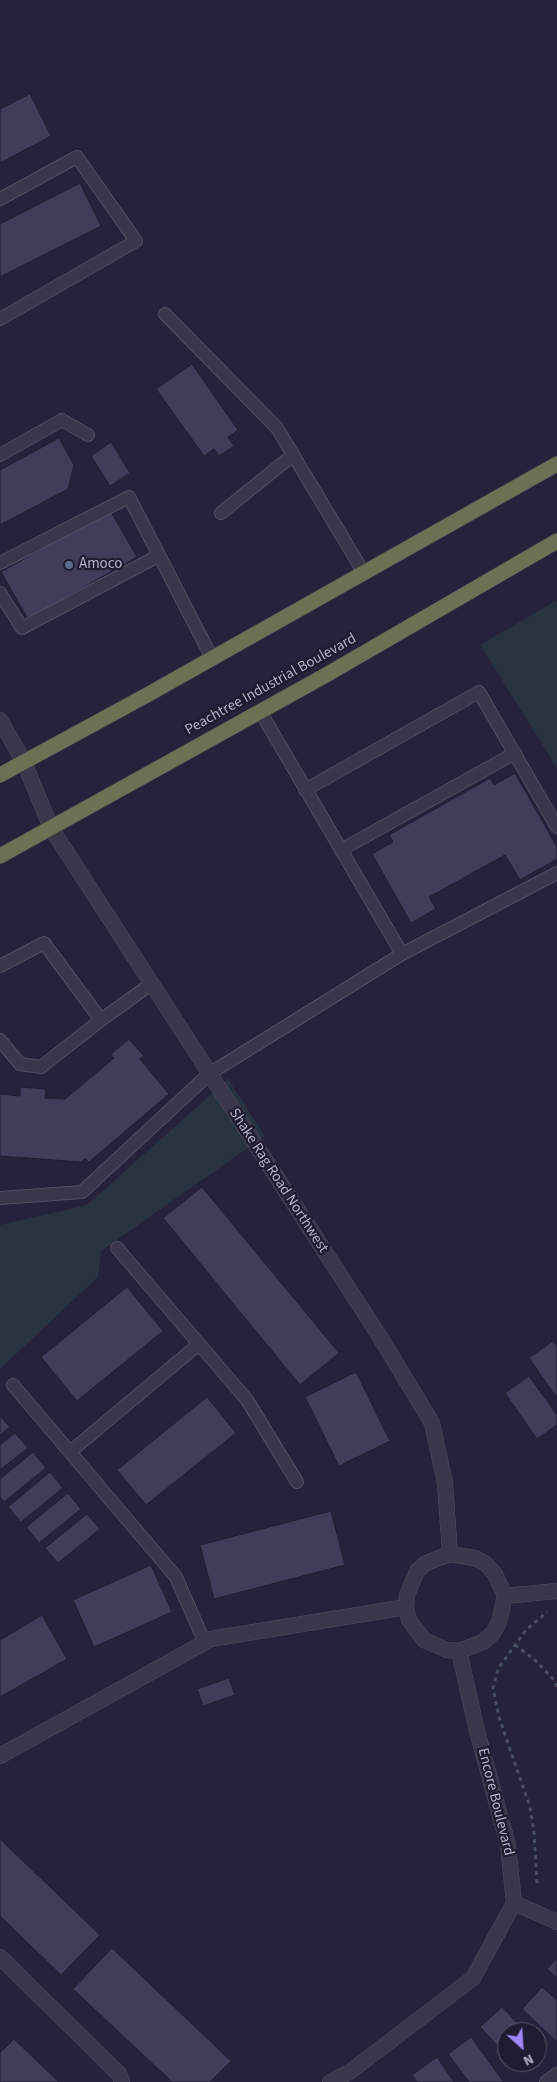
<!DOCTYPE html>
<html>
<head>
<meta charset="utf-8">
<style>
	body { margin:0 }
	#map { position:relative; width:557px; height:2082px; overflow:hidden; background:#26223b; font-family:"Source Sans 3",sans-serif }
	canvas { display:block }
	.north { position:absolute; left:497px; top:2022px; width:50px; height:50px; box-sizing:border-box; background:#1f1b30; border:1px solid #5b576c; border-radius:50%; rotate:154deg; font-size:14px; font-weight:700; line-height:20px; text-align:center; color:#b6b1c7 }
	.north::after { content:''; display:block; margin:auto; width:18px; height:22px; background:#9d86f8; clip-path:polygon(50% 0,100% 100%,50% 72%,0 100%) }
</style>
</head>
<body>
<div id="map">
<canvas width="557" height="2082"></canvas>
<div class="north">N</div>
</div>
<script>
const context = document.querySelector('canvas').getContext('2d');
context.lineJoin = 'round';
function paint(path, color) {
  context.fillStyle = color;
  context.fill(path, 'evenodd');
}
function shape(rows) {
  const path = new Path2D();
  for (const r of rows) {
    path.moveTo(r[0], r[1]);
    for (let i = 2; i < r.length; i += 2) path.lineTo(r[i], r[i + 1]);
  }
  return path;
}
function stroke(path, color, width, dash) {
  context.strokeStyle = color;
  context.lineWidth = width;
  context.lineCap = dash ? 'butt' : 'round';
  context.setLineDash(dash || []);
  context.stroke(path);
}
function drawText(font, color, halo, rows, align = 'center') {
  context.font = font + ' "Source Sans 3",sans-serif';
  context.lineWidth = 4.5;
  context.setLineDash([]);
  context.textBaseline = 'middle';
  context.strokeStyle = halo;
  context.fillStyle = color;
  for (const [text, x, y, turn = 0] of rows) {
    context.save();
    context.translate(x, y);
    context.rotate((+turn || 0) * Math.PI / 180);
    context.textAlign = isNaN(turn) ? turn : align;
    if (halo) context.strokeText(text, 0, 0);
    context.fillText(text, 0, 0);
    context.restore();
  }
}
paint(shape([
	[557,600,557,768,480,645],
	[228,1079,265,1136,101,1251,98,1277,0,1369,0,1225,87,1205]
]), '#283241');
const building = shape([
	[30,94,51,136,0,163,0,109,30,94],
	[80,183,101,226,0,277,0,224,80,183],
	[192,364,238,430,228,437,234,446,219,456,214,449,204,456,156,389,192,364],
	[59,438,74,465,68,489,0,525,0,470,59,438],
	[111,442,130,473,110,486,91,456,111,442],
	[110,510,137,557,28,619,1,572,110,510],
	[515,773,557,847,557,859,520,880,505,855,429,897,436,909,411,923,372,854,393,842,389,835,490,778,494,785,515,773],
	[129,1039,144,1056,140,1059,169,1094,89,1162,85,1158,81,1162,0,1156,0,1094,20,1096,20,1087,46,1089,45,1098,65,1099,114,1058,111,1054,129,1039],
	[202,1187,339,1353,300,1385,163,1218,202,1187],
	[127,1287,163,1331,77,1401,41,1357,127,1287],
	[553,1341,557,1347,557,1398,529,1358,553,1341],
	[356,1372,390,1441,339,1466,305,1397,356,1372],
	[529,1376,557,1415,557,1425,537,1439,505,1393,529,1376],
	[207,1397,236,1433,146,1505,117,1470,207,1397],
	[0,1416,10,1427,0,1435,0,1416],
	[15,1433,28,1448,0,1470,0,1445,15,1433],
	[33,1452,46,1468,4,1502,0,1497,0,1479,33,1452],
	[50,1472,63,1488,21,1522,8,1507,50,1472],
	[68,1493,81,1509,39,1543,26,1527,68,1493],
	[331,1511,345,1565,214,1599,200,1545,331,1511],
	[87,1514,100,1529,58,1563,45,1548,87,1514],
	[151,1565,172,1612,94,1647,73,1600,151,1565],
	[42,1615,67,1659,0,1697,0,1640,42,1615],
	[229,1678,235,1695,203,1706,197,1689,229,1678],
	[0,1839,100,1935,61,1975,0,1916,0,1839],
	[112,1948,231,2061,210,2082,172,2082,73,1989,112,1948],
	[557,1958,557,1978,547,1969,557,1958],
	[542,1987,557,2000,557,2042,522,2009,542,1987],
	[502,2007,526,2032,507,2032,507,2056,480,2027,502,2007],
	[471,2037,503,2081,502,2082,469,2082,448,2054,471,2037],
	[14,2039,59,2082,0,2082,0,2053,14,2039],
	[437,2057,454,2082,417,2082,412,2075,437,2057],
	[513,2062,530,2062,521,2070,513,2062]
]);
paint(building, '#413c59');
stroke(building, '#211d32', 1);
const lane = shape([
	[0,199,77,157,136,241,0,319],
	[165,314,277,428,364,573],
	[0,455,62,420,88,435],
	[221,513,293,455],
	[0,563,129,497,212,658],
	[0,593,22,628,158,556],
	[305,790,479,692,557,827],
	[341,850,515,753],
	[402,954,557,873],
	[0,966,44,943,101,1020,151,984],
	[0,1040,20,1064,41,1067,101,1020],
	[0,1198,82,1192,209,1074,402,954,260,711],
	[117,1248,247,1400,297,1482],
	[13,1385,176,1577,205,1643],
	[70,1452,199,1344],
	[546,2082,557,2074]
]);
const street = shape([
	[0,720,24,762,51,828,380,1337,432,1423,445,1483,450,1554],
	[450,1554,475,1558,486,1564,495,1574,505,1596,499,1622,493,1633,483,1642,459,1651,447,1650,424,1640,409,1620,406,1607,407,1595,417,1571,426,1563,450,1554],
	[505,1596,557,1591],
	[0,1756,211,1639,406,1607],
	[514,1903,557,1922],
	[0,1957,119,2074,122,2082],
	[330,2082,351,2071,473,1978,514,1903,508,1845,477,1731,459,1651]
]);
const highway = shape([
	[0,775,147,695,557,464],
	[0,856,326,675,557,541]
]);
stroke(lane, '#524e63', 14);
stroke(street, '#524e63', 16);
stroke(highway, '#423e53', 16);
stroke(shape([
	[515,1645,535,1660,554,1680,557,1688],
	[537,1883,534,1832,530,1807,499,1717,493,1688,498,1669,526,1630,547,1612]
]), '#474e5d', 3, [4, 4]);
stroke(lane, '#3a364b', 12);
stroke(street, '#3a364b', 15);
stroke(highway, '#6b7153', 15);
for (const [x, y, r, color] of [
	[69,565,5,"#5c6f8a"]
]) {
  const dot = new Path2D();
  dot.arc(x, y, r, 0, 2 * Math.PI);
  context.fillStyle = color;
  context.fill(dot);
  stroke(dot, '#1f1b30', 2);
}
drawText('15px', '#b6b1c7', '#1f1b30', [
	["Amoco",79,565]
], 'left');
drawText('15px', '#b6b1c7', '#1f1b30', [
	["Peachtree Industrial Boulevard",271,685,-29],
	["Shake Rag Road Northwest",278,1181,57],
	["Encore Boulevard",495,1802,76]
]);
</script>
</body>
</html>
